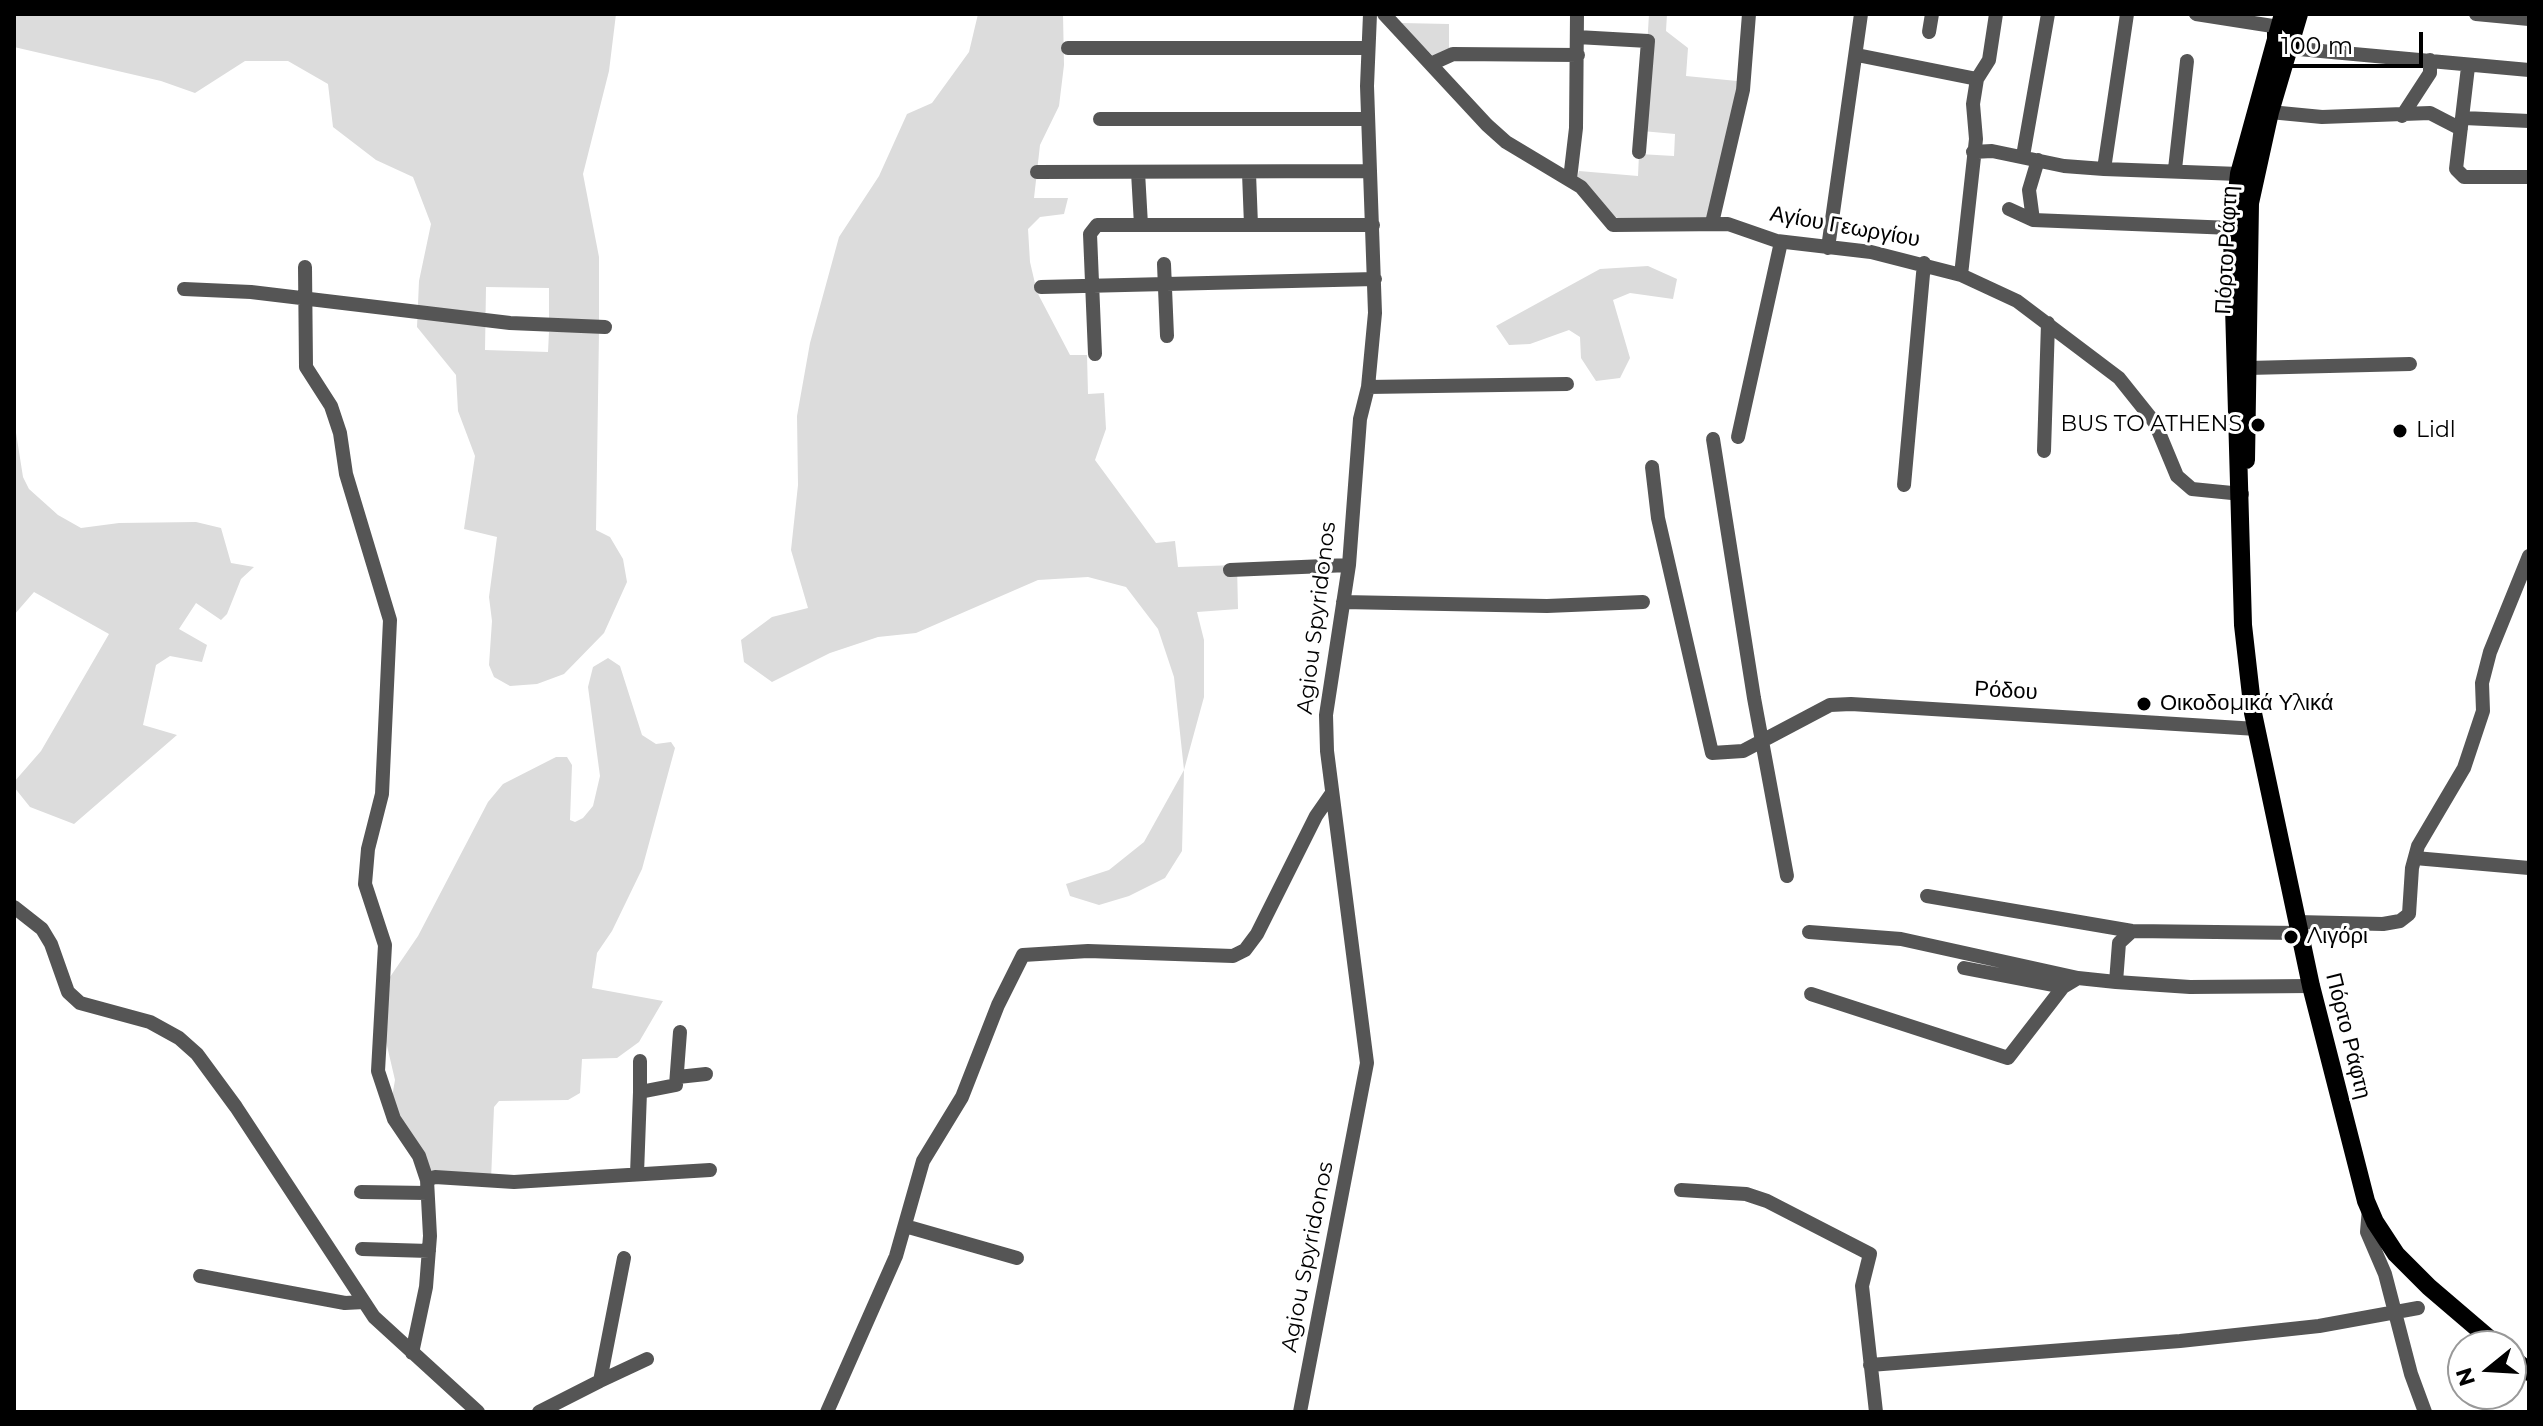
<!DOCTYPE html>
<html>
<head>
<meta charset="utf-8">
<style>
	body { margin:0 }
	#map { position:relative; width:2543px; height:1426px; overflow:hidden; background:#fff; font-family:Montserrat,sans-serif }
	canvas { display:block }
	.frame { position:absolute; inset:0; border:16px solid #000; pointer-events:none }
	.north { position:absolute; left:2447px; top:1330px; width:80px; height:80px; box-sizing:border-box; background:#fff; border:2px solid #999; border-radius:50%; rotate:252deg; font-size:22px; font-weight:700; line-height:32px; text-align:center; color:#000 }
	.north::after { content:''; display:block; margin:auto; width:28px; height:36px; background:#000; clip-path:polygon(50% 0,100% 100%,50% 72%,0 100%) }
	.scale { position:absolute; left:2267px; top:32px; width:156px; height:36px; box-sizing:border-box; border:4px solid #000; border-top:0; padding-left:10px; font-size:24px; line-height:28px; white-space:nowrap; color:#000; -webkit-text-stroke:6px #fff; paint-order:stroke }
</style>
</head>
<body>
<div id="map">
<canvas width="2543" height="1426"></canvas>
<div class="frame"></div>
<div class="north">N</div>
<div class="scale">100 m</div>
</div>
<script>
const context = document.querySelector('canvas').getContext('2d');
context.lineJoin = 'round';
function paint(path, color) {
  context.fillStyle = color;
  context.fill(path, 'evenodd');
}
function shape(rows) {
  const path = new Path2D();
  for (const r of rows) {
    path.moveTo(r[0], r[1]);
    for (let i = 2; i < r.length; i += 2) path.lineTo(r[i], r[i + 1]);
  }
  return path;
}
function stroke(path, color, width, dash) {
  context.strokeStyle = color;
  context.lineWidth = width;
  context.lineCap = dash ? 'butt' : 'round';
  context.setLineDash(dash || []);
  context.stroke(path);
}
function drawText(font, color, halo, rows, align = 'center') {
  context.font = font + ' Montserrat,sans-serif';
  context.lineWidth = 6;
  context.setLineDash([]);
  context.textBaseline = 'middle';
  context.strokeStyle = halo;
  context.fillStyle = color;
  for (const [text, x, y, turn = 0] of rows) {
    context.save();
    context.translate(x, y);
    context.rotate((+turn || 0) * Math.PI / 180);
    context.textAlign = isNaN(turn) ? turn : align;
    if (halo) context.strokeText(text, 0, 0);
    context.fillText(text, 0, 0);
    context.restore();
  }
}
paint(shape([
	[14,14,616,14,609,71,583,174,599,257,599,323,549,323,549,288,486,287,485,350,548,352,549,332,599,332,596,530,610,537,623,559,627,582,604,633,564,674,537,684,510,686,494,677,489,665,492,621,489,597,497,537,464,529,475,456,458,411,456,375,417,327,419,281,431,224,413,177,376,160,333,127,328,84,288,61,245,61,195,93,161,81,14,47],
	[978,14,1063,14,1064,65,1059,106,1040,145,1034,198,1068,198,1064,214,1040,217,1028,229,1030,262,1037,292,1070,355,1087,355,1088,394,1104,393,1106,429,1095,460,1156,543,1175,541,1178,567,1237,565,1238,609,1197,612,1204,640,1204,697,1184,770,1182,851,1165,878,1129,896,1099,905,1070,896,1066,884,1109,870,1144,842,1184,770,1174,677,1158,629,1126,587,1088,577,1038,580,916,633,878,637,830,653,772,682,744,662,741,640,772,617,808,608,791,550,798,485,797,416,810,343,839,237,879,176,907,114,932,103,969,52],
	[1649,14,1667,14,1666,31,1688,48,1686,76,1737,81,1733,114,1708,218,1626,220,1611,216,1577,178,1579,171,1638,176,1639,154,1674,156,1675,134,1642,131],
	[1401,23,1449,24,1449,50,1433,56],
	[1648,266,1677,279,1673,299,1630,293,1613,300,1630,358,1620,378,1596,381,1581,358,1580,337,1569,330,1530,344,1509,345,1496,326,1600,269],
	[14,420,23,477,29,489,58,515,81,528,119,523,196,522,221,528,231,563,254,567,241,579,227,614,221,620,196,603,179,629,207,645,202,662,170,656,156,665,143,725,177,735,74,824,30,807,14,787,14,782,41,751,109,634,34,592,14,615],
	[608,658,620,666,642,735,656,744,671,742,675,748,642,869,612,931,597,953,592,988,663,1001,639,1042,617,1058,582,1059,580,1093,568,1100,499,1101,494,1107,491,1180,431,1173,391,1103,395,1080,384,1033,390,977,418,936,488,802,503,784,556,757,567,757,572,765,570,820,575,822,583,818,593,806,600,776,588,687,593,667]
]), '#dcdcdc');
stroke(shape([
	[1384,14,1487,125,1506,142,1581,187,1613,225,1728,224,1777,241,1871,252,1961,275,2017,301,2119,378,2155,423,2177,476,2192,489,2242,494],
	[2196,14,2279,27],
	[2476,14,2529,19],
	[1929,32,1932,14],
	[1577,37,1648,41,1639,152],
	[1068,48,1368,48],
	[2288,48,2529,70],
	[1857,55,1977,79],
	[1433,63,1453,54,1578,55],
	[2468,67,2456,169,2464,177,2529,177],
	[2270,112,2322,117,2430,113,2461,129],
	[2402,116,2430,73,2430,60],
	[2464,118,2529,121],
	[1100,119,1368,119],
	[1973,152,1992,151,2064,166,2104,169,2239,174],
	[2023,156,2048,14],
	[2104,169,2127,14],
	[2175,169,2187,61],
	[1037,172,1370,171],
	[1138,172,1141,225],
	[1249,173,1251,225],
	[1570,179,1576,128,1577,14],
	[2009,209,2033,220,2232,228],
	[2033,220,2029,190,2038,160],
	[1712,223,1743,90,1749,14],
	[1828,248,1861,14],
	[1164,264,1167,336],
	[305,267,306,367,331,406,340,433,346,474,390,620,382,794,368,849,365,884,385,945,378,1071,394,1119,419,1156,427,1180,430,1236,426,1287,412,1353],
	[1961,275,1976,139,1973,104,1977,79,1989,60,1996,14],
	[1041,287,1375,279],
	[184,289,251,292,510,323,605,327],
	[1095,354,1090,234,1097,225,1373,225],
	[2248,368,2410,364],
	[1368,387,1567,384],
	[1738,437,1781,242],
	[1713,439,1754,698,1787,876],
	[2044,451,2048,323],
	[1652,467,1658,518,1712,753,1743,751,1830,705,1851,704,2257,729],
	[1904,485,1924,263],
	[1230,570,1349,565],
	[1343,602,1547,606,1643,602],
	[2415,858,2529,868],
	[1927,896,2132,931,2299,933],
	[14,907,42,929,51,944,68,992,80,1003,150,1022,179,1038,197,1054,236,1107,374,1317,478,1412],
	[2297,922,2383,924,2400,921,2409,914,2412,868,2418,846,2464,768,2483,711,2482,683,2490,652,2529,556],
	[2132,931,2119,943,2116,982,2190,987,2311,986],
	[1809,932,1901,939,2078,978],
	[1964,968,2063,987],
	[1811,994,2008,1058,2063,987,2078,978,2116,982],
	[678,1077,706,1074],
	[640,1092,640,1061],
	[637,1174,640,1092,676,1085,680,1032],
	[427,1180,435,1177,514,1182,710,1170],
	[1681,1190,1746,1194,1767,1201,1870,1254,1862,1286,1876,1412],
	[361,1192,427,1193],
	[2369,1208,2367,1232,2385,1274,2411,1374,2425,1412],
	[905,1226,1017,1258],
	[362,1249,429,1251],
	[200,1276,345,1303,364,1302],
	[1870,1365,2180,1341,2319,1326,2418,1308],
	[600,1381,647,1359],
	[539,1412,600,1381,624,1258],
	[827,1412,896,1256,923,1161,962,1097,998,1005,1023,955,1088,951,1233,956,1245,950,1257,934,1316,816,1332,793],
	[1300,1412,1367,1063,1327,751,1326,715,1349,565,1360,419,1368,387,1375,313,1367,86,1370,14]
]), '#555', 14);
stroke(shape([
	[2283,14,2239,174,2232,236,2243,625,2253,713,2311,986,2366,1201,2375,1222,2396,1254,2429,1287,2498,1346],
	[2246,460,2250,203,2270,112,2299,14],
	[2511,1357,2529,1372]
]), '#000', 18);
for (const [x, y, r, color] of [
	[2258,425,8,"#000"],
	[2400,431,8,"#000"],
	[2144,704,8,"#000"],
	[2291,937,8,"#000"]
]) {
  const dot = new Path2D();
  dot.arc(x, y, r, 0, 2 * Math.PI);
  context.fillStyle = color;
  context.fill(dot);
  stroke(dot, '#fff', 3);
}
drawText('22px', '#000', '#fff', [
	["Αγίου Γεωργίου",1845,227,10],
	["Πόρτο Ράφτη",2227,250,-87],
	["Agiou Spyridonos",1317,618,-83],
	["Ρόδου",2006,691,3],
	["Πόρτο Ράφτη",2348,1036,76],
	["Agiou Spyridonos",1308,1257,-79]
]);
drawText('22px', '#000', '#fff', [
	["BUS TO ATHENS",2242,425,"right"],
	["Lidl",2416,431],
	["Οικοδομικά Υλικά",2160,704],
	["Λιγόρι",2307,937]
], 'left');
</script>
</body>
</html>
